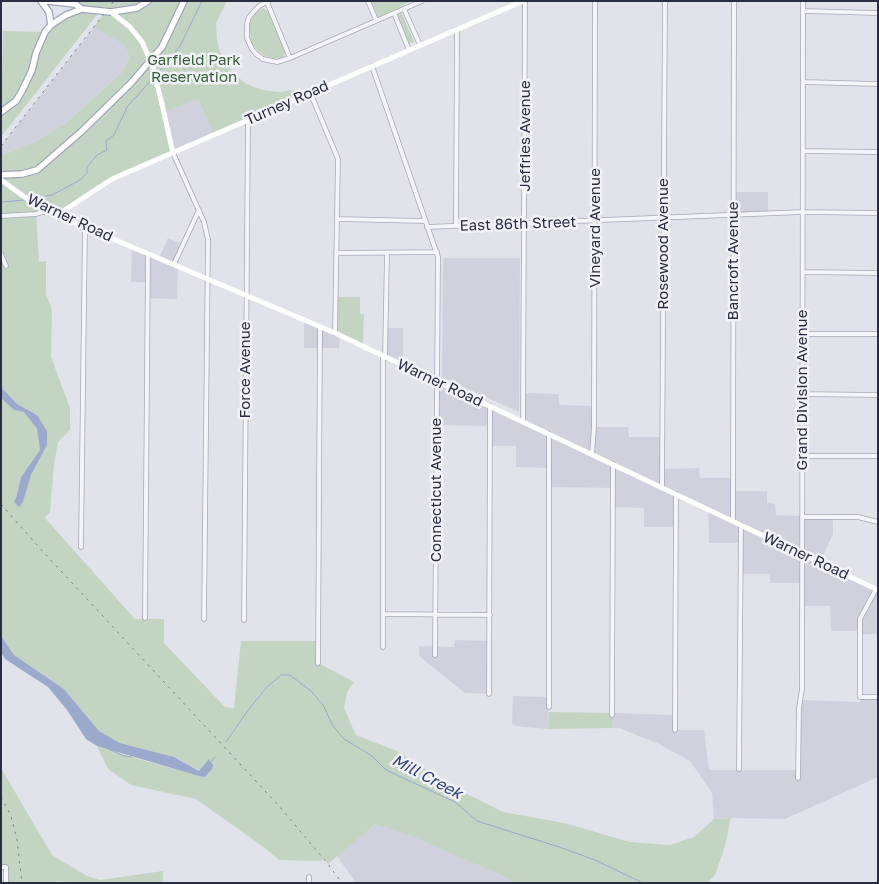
<!DOCTYPE html>
<html>
<head>
<meta charset="utf-8">
<style>
	body { margin:0 }
	#map { position:relative; width:879px; height:884px; overflow:hidden; background:#e1e3eb; font-family:"Golos Text",sans-serif }
	canvas { display:block }
	.frame { position:absolute; inset:0; border:2px solid #292d43; pointer-events:none }
</style>
</head>
<body>
<div id="map">
<canvas width="879" height="884"></canvas>
<div class="frame"></div>
</div>
<script>
const context = document.querySelector('canvas').getContext('2d');
context.lineJoin = 'round';
function paint(path, color) {
  context.fillStyle = color;
  context.fill(path, 'evenodd');
}
function shape(rows) {
  const path = new Path2D();
  for (const r of rows) {
    path.moveTo(r[0], r[1]);
    for (let i = 2; i < r.length; i += 2) path.lineTo(r[i], r[i + 1]);
  }
  return path;
}
function stroke(path, color, width, dash) {
  context.strokeStyle = color;
  context.lineWidth = width;
  context.lineCap = dash ? 'butt' : 'round';
  context.setLineDash(dash || []);
  context.stroke(path);
}
function drawText(font, color, halo, rows, align = 'center') {
  context.font = font + ' "Golos Text",sans-serif';
  context.lineWidth = 5;
  context.setLineDash([]);
  context.textBaseline = 'middle';
  context.strokeStyle = halo;
  context.fillStyle = color;
  for (const [text, x, y, turn = 0] of rows) {
    context.save();
    context.translate(x, y);
    context.rotate((+turn || 0) * Math.PI / 180);
    context.textAlign = isNaN(turn) ? turn : align;
    if (halo) context.strokeText(text, 0, 0);
    context.fillText(text, 0, 0);
    context.restore();
  }
}
paint(shape([
	[106,12,125,45,129,58,122,72,65,124,32,143,5,154,1,153,1,146],
	[198,99,214,135,173,153,163,112],
	[734,192,768,192,768,214,734,215],
	[168,238,183,244,174,263,178,265,177,299,147,298,147,282,131,282,132,246,159,258],
	[443,258,520,258,519,412,442,377],
	[304,320,340,336,339,348,304,348],
	[386,328,403,328,403,365,385,358],
	[436,381,523,421,523,393,559,394,559,405,594,406,594,427,628,427,629,437,662,437,662,469,699,468,700,478,733,478,733,491,767,491,767,503,775,504,776,515,833,517,833,534,820,562,878,590,878,634,860,634,859,631,831,631,830,606,802,606,802,583,770,583,770,574,741,574,741,543,709,543,708,509,676,494,676,527,644,527,644,508,613,507,613,488,549,487,549,468,516,467,516,446,490,446,490,426,436,425],
	[455,640,490,641,489,694,465,693,419,656,419,646,454,647],
	[513,696,549,697,548,729,516,726,512,724],
	[860,697,878,697,878,777,785,819,731,818,714,819,712,793,690,761,659,744,619,728,612,728,612,713,676,715,676,730,704,730,709,770,797,770,801,700,860,702],
	[375,824,405,832,507,878,512,883,356,883,335,853]
]), '#cfd2dd');
paint(shape([
	[47,1,227,1,216,23,217,41,222,58,232,72,246,84,263,90,280,92,300,89,303,96,214,135,198,99,164,112,173,153,112,179,57,215,47,211,36,214,39,262,46,261,46,294,52,310,51,357,70,408,70,430,58,442,54,464,50,512,45,518,135,619,164,619,164,643,225,707,234,708,241,641,318,641,318,663,354,682,347,692,344,708,356,735,399,752,461,791,503,812,564,823,630,842,670,845,694,837,714,819,731,818,725,846,715,875,707,883,512,883,507,878,405,833,375,824,328,864,324,859,320,861,279,860,262,846,196,799,131,785,108,769,97,746,145,761,205,777,213,765,210,760,200,771,174,757,120,743,99,731,64,689,14,655,1,636,1,398,14,410,24,412,37,429,40,450,21,477,16,498,23,502,31,475,47,445,37,415,17,404,1,387,1,153,5,154,32,143,65,124,122,72,129,58,125,45,94,27,105,12,100,11,1,137,3,31,45,32,51,25,82,8],
	[371,1,411,1,399,7,414,42,409,44,394,10,378,17],
	[262,8,268,11,285,51,284,57,275,59,263,55,258,51,251,42,249,24,255,13],
	[336,297,360,297,360,314,364,314,363,347,335,333],
	[549,712,612,713,612,728,548,729],
	[1,768,52,855,87,876,100,880,163,871,163,883,79,883,56,881,56,883,6,883,6,868,1,867]
]), '#c3d5c2');
paint(shape([
	[1,387,17,404,37,415,47,431,47,445,31,475,23,502,19,507,14,502,16,498,21,477,40,450,37,429,24,412,14,410,1,398],
	[1,636,14,655,64,689,99,731,120,743,174,757,199,771,209,759,213,765,212,769,205,777,199,776,97,746,86,739,67,710,48,687,5,659,1,652]
]), '#9baacc');
stroke(shape([
	[157,74,180,46,202,1],
	[31,199,52,195,80,180,87,173,87,167,97,155,107,150,106,141,114,135,127,107,154,77],
	[1,202,25,200],
	[226,742,249,709,267,687,281,675,290,675,311,691,323,705,333,726,344,739,372,756,386,770,455,802,477,821,559,847,595,860,643,883],
	[108,749,124,756,132,757],
	[211,762,215,757]
]), '#9baacc', 1);
const minor = shape([
	[269,1,259,6,249,17,247,24,247,38,252,49,256,54,263,59,277,62,290,58,422,1],
	[368,1,376,20],
	[267,2,290,58],
	[404,9,420,45],
	[803,11,878,13],
	[394,13,409,50],
	[372,66,438,257,435,655],
	[804,82,878,84],
	[310,92,338,159,335,333],
	[803,151,878,152],
	[173,153,204,222,208,239,204,619],
	[1,216,36,214,46,211],
	[337,219,425,221],
	[456,226,457,30],
	[427,227,803,212,878,213],
	[336,253,437,252],
	[1,254,6,266],
	[174,264,199,210],
	[803,272,878,273],
	[803,334,878,334],
	[383,357,383,647],
	[385,358,387,253],
	[802,394,878,395],
	[523,421,525,1],
	[592,454,594,427,595,1],
	[802,456,878,456],
	[662,487,665,1],
	[802,517,858,517,878,522],
	[733,520,734,1],
	[81,547,85,227],
	[876,589,860,619,860,697,878,697],
	[383,614,490,615],
	[145,618,148,254],
	[244,620,248,120],
	[318,663,320,328],
	[489,694,490,406],
	[549,707,549,434],
	[612,715,613,464],
	[675,730,676,494],
	[739,769,741,525],
	[798,778,799,708,802,689,803,1],
	[1,867,6,867,6,883],
	[309,883,309,877]
]);
const primary = shape([
	[41,1,49,12,51,25],
	[47,1,75,4,82,9],
	[111,12,137,8,148,1],
	[1,112,16,101,22,91,32,70,36,53,45,32,51,25,66,15,82,9],
	[1,175,22,174,37,170,82,131,131,83,162,47,184,1]
]);
stroke(minor, '#a6a9b5', 5.5);
stroke(primary, '#a0a5b7', 8);
stroke(minor, '#f4f5f9', 4);
stroke(shape([
	[111,12,130,27,142,42],
	[162,104,173,153],
	[1,180,33,203,47,211,335,333,878,590],
	[57,215,112,179,523,1]
]), '#fff', 5);
stroke(primary, '#fff', 5.5);
stroke(shape([
	[1,146,114,1],
	[1,504,36,544,279,806,328,864,342,883],
	[1,797,11,816,17,840,22,883]
]), '#7a7f95', 1, [2.5, 5]);
const primaryBridge = shape([
	[82,9,111,12]
]);
stroke(primaryBridge, '#a0a5b7', 8, []);
stroke(shape([
	[142,42,152,64,162,104]
]), '#fff', 5);
stroke(primaryBridge, '#fff', 5.5);
drawText('15px', '#365f36', '#f1f3f8', [
	["Garfield Park",194,60],
	["Reservation",194,77]
]);
drawText('15px', '#292d43', '#f1f3f8', [
	["Turney Road",287,103,-24],
	["Jeffries Avenue",525,136,-90],
	["Warner Road",70,218,25],
	["East 86th Street",518,224,-2],
	["Vineyard Avenue",595,228,-90],
	["Rosewood Avenue",663,244,-90],
	["Bancroft Avenue",733,261,-90],
	["Force Avenue",245,370,-90],
	["Warner Road",440,383,25],
	["Grand Division Avenue",802,390,-90],
	["Connecticut Avenue",436,490,-90],
	["Warner Road",806,556,25]
]);
drawText('italic 16px', '#314479', '#f1f3f8', [
	["Mill Creek",427,777,28]
]);
</script>
</body>
</html>
